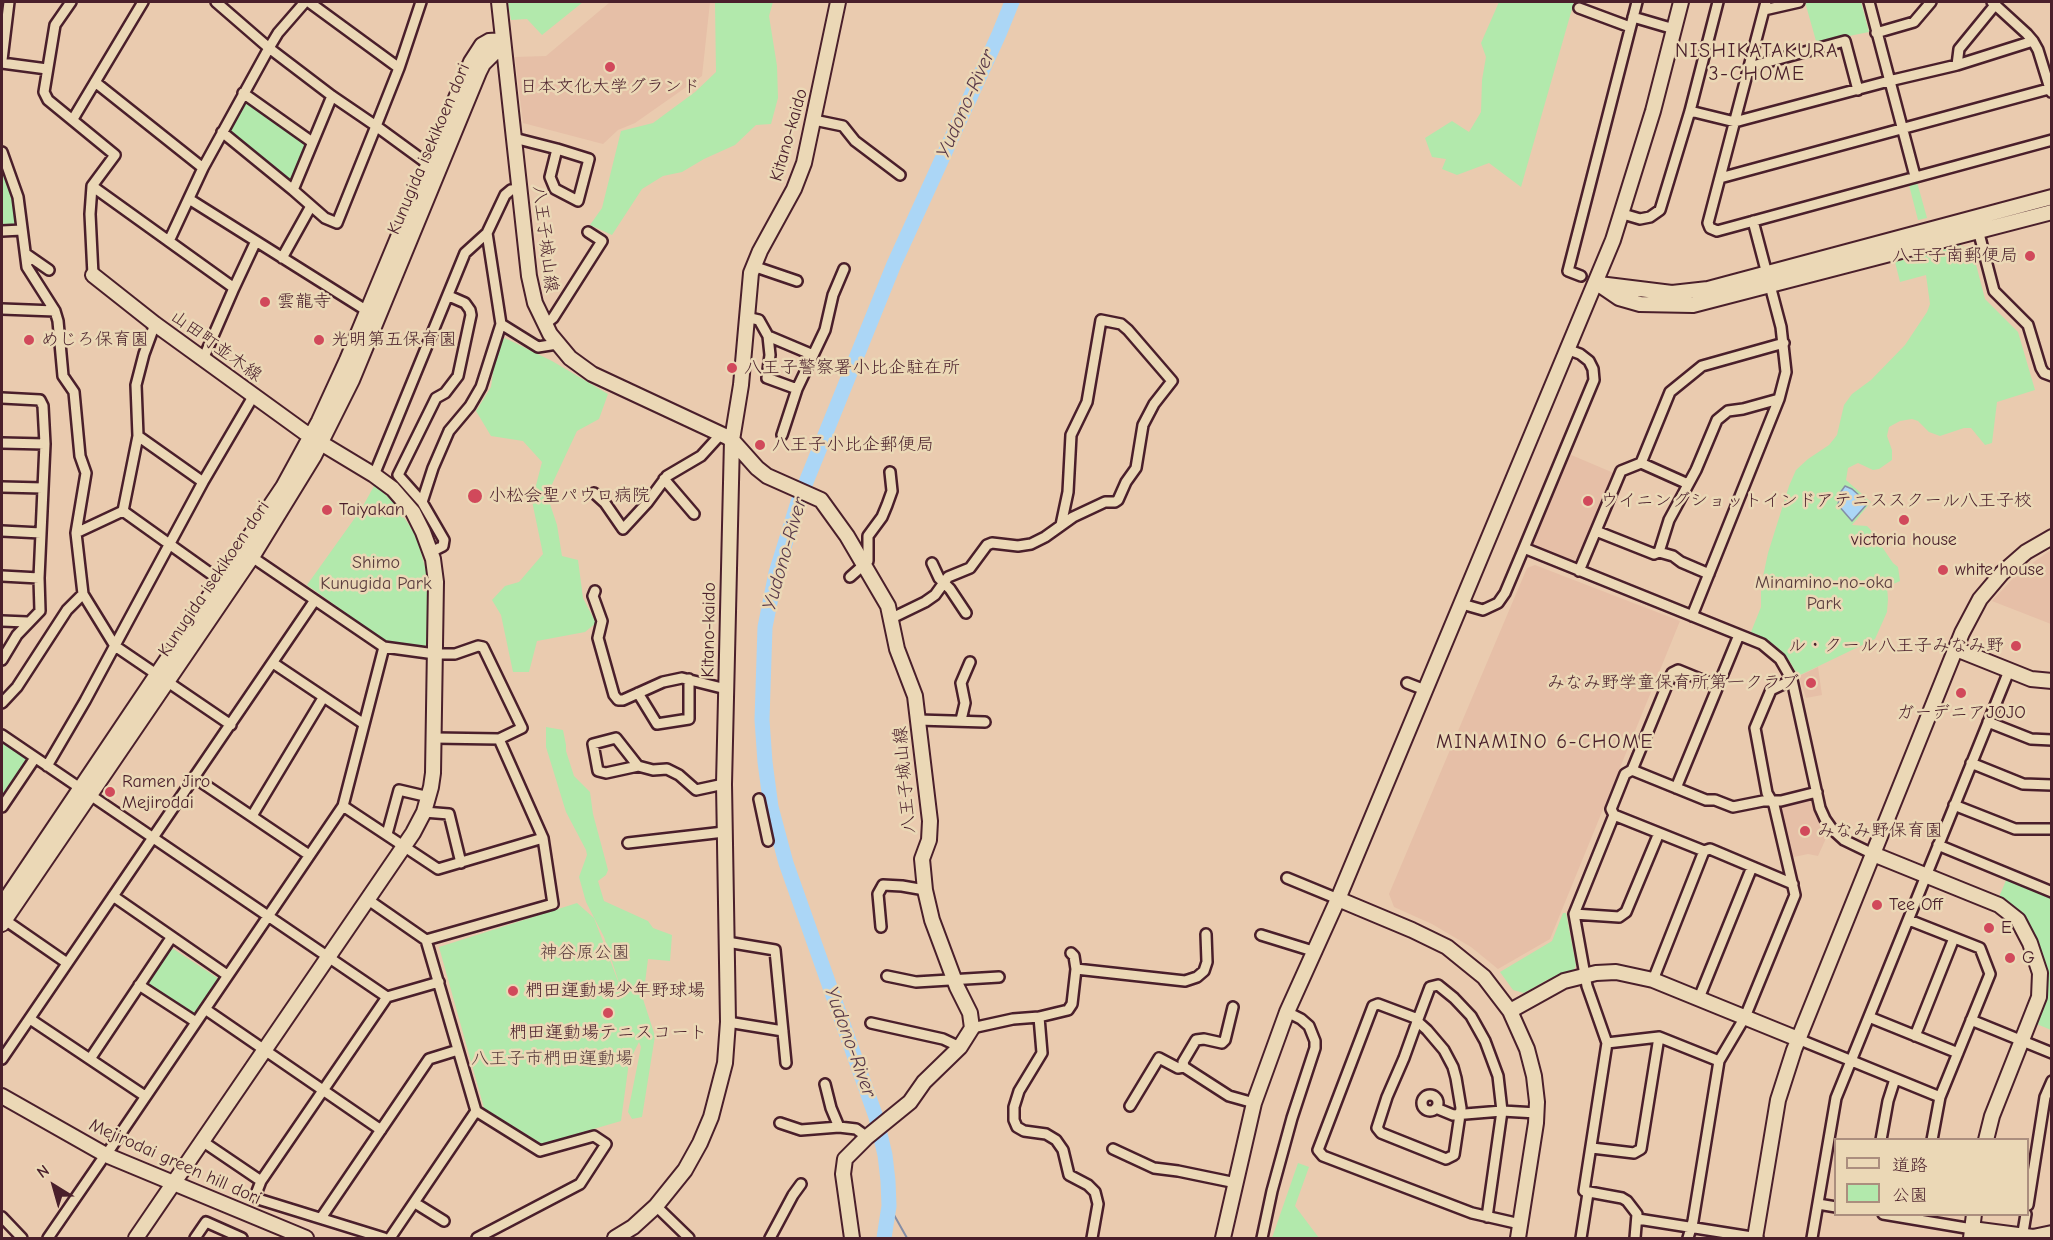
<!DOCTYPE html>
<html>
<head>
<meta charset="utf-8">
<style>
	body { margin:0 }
	#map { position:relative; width:2053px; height:1240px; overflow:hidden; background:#eacbaf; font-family:"Comic Neue","Klee One",sans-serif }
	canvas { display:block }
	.frame { position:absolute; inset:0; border:3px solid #4a1f2b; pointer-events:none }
	.legend { position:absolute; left:1834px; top:1138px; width:195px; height:78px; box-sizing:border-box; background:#ebd8b6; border:2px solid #ab8e7e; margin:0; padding:8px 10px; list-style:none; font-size:18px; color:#4a1f2b }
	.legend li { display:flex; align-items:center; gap:12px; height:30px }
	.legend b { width:30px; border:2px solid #ab8e7e }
	.north { position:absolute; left:24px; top:1156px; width:60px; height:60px; -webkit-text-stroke:4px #ebd8b6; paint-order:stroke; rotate:323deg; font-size:16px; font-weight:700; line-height:24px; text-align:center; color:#4a1f2b }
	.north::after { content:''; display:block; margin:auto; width:21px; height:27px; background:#4a1f2b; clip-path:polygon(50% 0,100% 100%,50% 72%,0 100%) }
</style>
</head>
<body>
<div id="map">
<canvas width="2053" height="1240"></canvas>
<div class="frame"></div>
<ul class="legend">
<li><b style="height:8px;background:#ebd8b6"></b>道路</li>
<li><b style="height:16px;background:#b2e9ac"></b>公園</li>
</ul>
<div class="north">N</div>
</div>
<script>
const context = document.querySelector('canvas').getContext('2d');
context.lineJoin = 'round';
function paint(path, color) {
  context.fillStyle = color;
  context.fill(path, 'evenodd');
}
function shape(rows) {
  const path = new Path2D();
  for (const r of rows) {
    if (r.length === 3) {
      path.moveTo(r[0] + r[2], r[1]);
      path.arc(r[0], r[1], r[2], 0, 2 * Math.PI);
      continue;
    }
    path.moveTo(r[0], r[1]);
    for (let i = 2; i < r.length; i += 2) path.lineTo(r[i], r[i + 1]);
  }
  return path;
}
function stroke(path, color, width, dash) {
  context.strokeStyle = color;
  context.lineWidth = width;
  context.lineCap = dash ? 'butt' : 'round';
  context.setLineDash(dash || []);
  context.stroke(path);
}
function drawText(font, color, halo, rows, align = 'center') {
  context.font = font + ' "Comic Neue","Klee One",sans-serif';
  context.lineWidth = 5;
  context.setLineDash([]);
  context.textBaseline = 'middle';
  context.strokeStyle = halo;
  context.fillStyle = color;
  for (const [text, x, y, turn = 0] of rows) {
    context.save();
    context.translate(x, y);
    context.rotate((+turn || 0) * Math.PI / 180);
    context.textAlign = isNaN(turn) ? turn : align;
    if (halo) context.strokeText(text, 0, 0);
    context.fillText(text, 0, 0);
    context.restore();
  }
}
paint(shape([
	[610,2,710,2,702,76,635,123,618,130,603,144,523,123,515,57,546,56],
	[1569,454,1616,474,1577,564,1534,547,1532,542],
	[2051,550,2051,624,1992,601,2018,573],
	[1535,565,1680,621,1550,939,1498,969,1471,947,1432,924,1394,907,1389,894,1527,568],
	[1818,667,1822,695,1806,698,1799,676],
	[1810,799,1812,800,1820,822,1828,834,1818,856,1808,854,1789,858,1779,809,1781,805]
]), '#e6bfa7');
paint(shape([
	[508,2,583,2,542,35,527,19,511,20],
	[715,2,773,2,769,16,777,66,778,98,771,124,756,125,735,145,704,159,682,172,663,176,642,189,612,235,590,225,602,208,621,131,653,123,695,92,716,72],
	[1499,2,1574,2,1521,187,1489,163,1457,175,1442,169,1446,159,1432,157,1425,138,1452,121,1469,132,1481,112,1482,80,1486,57,1481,43],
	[1805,2,1861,2,1869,32,1849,36,1845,41,1818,48],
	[243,101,248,101,304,142,306,147,294,178,289,179,230,133,228,126],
	[2,170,14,196,19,227,2,228],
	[1917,182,1927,218,1918,220,1909,185],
	[1960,245,1973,253,1985,299,2018,332,2035,390,1997,402,1992,443,1985,445,1971,428,1964,428,1940,436,1929,432,1918,421,1912,419,1900,421,1889,427,1887,436,1892,450,1892,460,1879,469,1873,470,1858,463,1848,468,1846,480,1871,502,1852,525,1867,526,1870,529,1893,563,1898,567,1900,581,1887,587,1888,599,1887,612,1875,639,1798,676,1789,660,1776,646,1751,632,1761,607,1761,586,1768,553,1789,486,1796,470,1808,459,1829,445,1837,435,1844,405,1852,394,1871,380,1905,345,1927,312,1930,304,1926,275,1900,282,1895,262],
	[505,338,552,361,608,394,599,419,577,431,547,495,557,525,562,556,578,560,583,598,596,623,585,632,537,641,529,672,513,672,501,615,492,600,505,586,519,582,543,554,532,501,542,462,523,441,491,436,476,411,491,387,497,343],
	[375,484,394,503,416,535,429,581,428,644,422,648,385,641,307,585,362,508],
	[546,727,563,730,566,745,566,751,574,776,590,792,593,814,608,870,606,875,598,881,604,901,648,921,653,928,672,935,670,961,648,959,643,999,655,1036,642,1117,632,1119,628,1112,641,1047,639,1042,629,1062,621,1121,542,1144,484,1108,439,947,577,903,594,918,621,989,604,937,586,902,579,877,587,855,586,850,566,812,546,747],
	[2,735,35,758,2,807],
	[2007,878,2051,896,2051,1030,2037,1024,2046,1001,2048,985,2046,966,2032,928,2015,907,1999,897],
	[1563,913,1566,913,1576,965,1574,970,1549,979,1524,993,1513,990,1500,972,1552,941],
	[169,946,219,979,195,1016,145,984],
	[1298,1163,1309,1167,1295,1206,1319,1238,1272,1238]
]), '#b2e9ac');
const water = shape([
	[1845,486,1852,489,1868,503,1852,521,1838,505,1840,493,1845,486]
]);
paint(water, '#abd6f6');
stroke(water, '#848da5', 1.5);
stroke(shape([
	[889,1206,907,1238]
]), '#848da5', 2);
stroke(shape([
	[884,1238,889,1206,888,1181,885,1155,876,1117,786,863,771,807,765,762,762,720,765,627,776,573,798,502,894,264,999,34,1012,2]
]), '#abd6f6', 15);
const street = shape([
	[71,2,55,25,44,92,48,100,115,155,92,186,90,214,93,275],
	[216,2,269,48,332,96,376,126,399,68,309,2],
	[1766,2,1708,223,1710,228,1717,231,2052,140],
	[1869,2,1915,176],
	[1992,2,2027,34,2033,41,2038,50,2051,92],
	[1579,8,1630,27],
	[1764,10,1799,2],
	[1633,17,1674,29],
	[1876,33,1914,22,1931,2],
	[2,60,9,2],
	[2,63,47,69],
	[1957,65,1959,49,1995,5],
	[1749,67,1845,41,1858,90],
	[399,68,421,2],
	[95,82,203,168],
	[243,93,312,142],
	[1690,111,1735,122,1742,120,1889,81,1957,65,2033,41],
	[73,119,143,2],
	[814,120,843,126,855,141,900,175],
	[222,132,293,190,325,218,337,223,376,126,428,164],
	[514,138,557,149,589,159,578,201,555,189,550,177,557,149],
	[2,152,18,197,27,267,55,311,58,321,63,376,74,392,80,456,86,473,76,533,83,594,115,646,231,725],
	[1720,178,2052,88],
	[92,186,234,288,204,357],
	[293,190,332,96],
	[189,199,372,314],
	[1623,214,1640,219,1650,217,1660,210,1690,111,1718,2],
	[1977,226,1994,291,2028,325,2041,368,2044,373,2052,376],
	[2,231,22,230],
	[169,241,203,168,269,48,278,33,305,2],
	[26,254,49,270],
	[282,258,311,206],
	[753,266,797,281],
	[1581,276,1568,271,1637,2],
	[234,288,256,241],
	[2,309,55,311],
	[746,317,759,320,768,336,770,355,767,378,797,389],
	[155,324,144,354,136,385,138,436,123,511,221,581],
	[501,324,538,347,557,344],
	[544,325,553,318,602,241,588,232],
	[768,336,813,355],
	[2,398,40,400,43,406,45,444,39,578,40,611,17,635,2,660],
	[782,435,797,389,825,330,833,295,844,269],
	[138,436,203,482],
	[2,443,45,444],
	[1641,463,1688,484],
	[374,475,465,253,487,233],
	[664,479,694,514],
	[2,487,43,488],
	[594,493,605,503,623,529,647,503,667,476,701,456,721,434],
	[422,502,398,475,436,398,445,393,458,376,471,315,470,310,465,303,449,296],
	[2,531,41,533],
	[1596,531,1654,554,1659,552,1673,556,1681,562,1709,574],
	[76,533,123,511],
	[1524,548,1594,380,1593,369,1589,361,1580,354,1569,350],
	[431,552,443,546,444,540,422,502,433,468,449,431,470,406,481,387,501,324,487,233,505,195,511,190,520,189],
	[1659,552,1669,520,1696,470,1717,420,1728,411,1743,409,1779,399],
	[252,557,384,647,435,654,455,654,478,646,483,647,522,728,499,739],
	[932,563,939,578,950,589,966,613],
	[1579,571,1621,471,1641,463,1670,392,1702,366,1784,343],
	[2,576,39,578],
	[850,577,868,561,868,536,882,517,887,505,892,491,890,472],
	[595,591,593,596,602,621,598,638,614,695,618,700,623,700,663,682,682,678,726,689],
	[1462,604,1483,610,1498,603,1505,593,1524,548,1762,644,1780,659,1792,680,1820,808,1825,819,1832,829,1844,840,1873,854],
	[1692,616,1779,399,1786,372,1781,327,1753,221],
	[892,618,925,602,935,595,948,577,970,568,987,545,992,543,1018,546,1031,544,1045,537,1073,517,1105,502,1115,502,1118,500,1126,482,1136,468,1143,425,1154,404,1172,381,1128,330,1121,324,1101,320,1087,402,1071,435,1068,492,1061,525],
	[2,621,27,622],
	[273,663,364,724],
	[1407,683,1425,690],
	[638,693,657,724,689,719,689,679],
	[2,703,17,687,67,610,83,594],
	[918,720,985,722],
	[961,720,965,703,961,683,970,662],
	[1988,722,2031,739,2052,740],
	[2,735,387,997],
	[1971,763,2023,784,2052,785],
	[47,766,85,701,203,482,254,395],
	[638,766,606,773,598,771,593,744,616,738,638,766,653,770,667,769,679,775,696,790,724,784],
	[1632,770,1706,800,1715,800,1733,807,1763,801,1781,801,1817,792],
	[195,778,309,855],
	[1676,788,1739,635],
	[759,799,768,841],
	[1954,805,2015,829,2052,829],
	[343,806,438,869,543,838],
	[2,807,35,758],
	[424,812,449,814,461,863],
	[1614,815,1704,851,1710,849,1793,884],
	[252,816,323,698],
	[387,834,399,790,429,797],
	[628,843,724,832],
	[1938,845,2052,892],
	[1287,878,1338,899],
	[113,896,227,975],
	[367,899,426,940,553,904,543,838,499,739,434,738],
	[1574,914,1619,917,1626,912,1659,833],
	[2,918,67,963],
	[1909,920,1980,948,1990,974,1940,1097,1932,1140],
	[881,927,878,894,883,885,902,886,925,890],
	[1261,935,1316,952],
	[426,940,476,1111,540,1151,594,1136,606,1144,580,1184,477,1238],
	[727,942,775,950,786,1063],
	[1076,969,1185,981,1197,977,1204,971,1207,962,1206,934],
	[887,976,916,982,999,977],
	[1653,980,1704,851],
	[139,985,196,1022],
	[1699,998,1752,867],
	[205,1009,381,1130],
	[1039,1017,1042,1053,1019,1091,1014,1107,1014,1120,1017,1127,1024,1131,1046,1134,1056,1140,1063,1150,1069,1175,1088,1185,1095,1192,1098,1204,1092,1238],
	[1869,1017,1958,1053],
	[30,1019,145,1096],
	[1418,1019,1378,1004,1373,1006,1318,1150,1323,1156,1472,1213,1520,1224],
	[1971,1020,2052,1053],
	[1417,1021,1427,1030,1444,1050,1453,1067,1456,1078,1461,1108,1454,1155,1446,1159,1381,1133,1377,1128,1387,1097,1404,1058,1418,1019,1430,987,1438,985,1454,998,1471,1016,1485,1041,1498,1076,1502,1111,1487,1217],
	[728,1022,783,1031],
	[871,1023,943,1039,960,1047],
	[972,1028,1013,1019,1039,1017,1068,1010,1072,1004,1076,969,1074,956,1071,953],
	[1915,1036,1954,938],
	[1798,1039,1940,1097],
	[1607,1043,1659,1037,1719,1061],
	[2,1059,315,600],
	[90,1059,171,938],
	[1184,1067,1183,1062,1196,1040,1204,1039,1222,1043,1225,1040,1233,1007],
	[825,1084,831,1108,839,1127],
	[1430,1103,8],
	[1130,1106,1159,1058,1178,1068,1184,1067,1229,1096,1254,1103],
	[1436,1108,1453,1115,1502,1111,1537,1113],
	[780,1123,801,1130,839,1127,856,1129,867,1137],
	[1881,1140,1888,1101,1895,1079],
	[202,1141,261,1181],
	[1592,1148,1634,1153,1641,1149,1659,1037],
	[1113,1149,1154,1168,1178,1171,1236,1183],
	[106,1155,343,806,384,647],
	[415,1203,444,1221],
	[1818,1204,1836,1207],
	[2028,1205,2045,1097,2052,1081],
	[656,1206,689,1238],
	[1883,1214,1972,1229],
	[2,1217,22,1238],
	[321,1218,429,1059,458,1050],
	[1638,1219,1758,1238],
	[48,1238,101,1161],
	[195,1238,206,1222,242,1238],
	[384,1238,258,1199,256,1194,261,1181,387,997,439,982],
	[390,1238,476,1111],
	[770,1238,793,1195,801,1184],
	[1262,1238,1272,1191,1292,1118,1315,1048,1315,1041,1309,1026,1301,1019,1287,1012],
	[1581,1238,1588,1193],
	[1635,1238,1637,1214,1627,1201,1622,1198,1584,1191,1607,1043,1587,986,1574,914,1614,815,1611,809,1625,774,1632,770,1672,673,1678,670,1717,686],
	[1688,1238,1693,1221,1719,1061,1745,1017,1795,895,1774,805,1767,793,1755,728,1771,690,1792,680],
	[1812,1238,1836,1098,2009,671],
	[2022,1238,2026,1214]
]);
const secondary = shape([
	[499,2,529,276,535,303,550,334,570,358,592,374,727,437,732,440,757,468,767,476,821,500,847,536,888,606,897,649,915,696,930,821,929,840,922,859,925,890,932,920,957,987,970,1013,972,1028,960,1047,924,1082,910,1102,867,1137,845,1159,843,1174,852,1238],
	[93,275,155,324,311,437,374,475,393,489,413,512,423,532,433,559,436,582,433,773,431,787,424,812,413,833,136,1238],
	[1597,283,1619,298,1640,304,1693,305,2052,212],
	[1599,284,1672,293,1708,289,2052,197],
	[1956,649,2031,679,2052,681],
	[1873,854,1999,905,2018,920,2030,943,2040,973,2039,997,1992,1116,1986,1140],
	[1338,899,1412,930,1447,947,1484,977,1510,1011,1527,1049,1534,1076,1537,1102,1536,1123,1518,1238],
	[2,905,283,487,319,421,347,360,471,62,482,45,489,41,503,40],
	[2,924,252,557,314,456,352,380,479,72,483,64,496,51,503,40],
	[1510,1011,1564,981,1596,973,1616,972,1653,980,1798,1039],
	[2,1096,106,1155,306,1238],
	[1972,1229,2033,1237,2052,1233],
	[615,1238,633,1227,656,1206,685,1170,700,1143,711,1117,725,1063,728,1022,724,784,732,440,741,385,751,273,760,251,794,189,804,163,838,2],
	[1223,1238,1254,1103,1287,1012,1338,899,1613,240,1653,111,1681,2],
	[1755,1238,1778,1100,1794,1050,1962,633,1980,599,2002,573,2026,552,2052,537],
	[1971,1238,1974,1214]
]);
stroke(street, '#4a1f2b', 14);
stroke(secondary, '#4a1f2b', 18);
stroke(street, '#ebd8b6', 9);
stroke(secondary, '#ebd8b6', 14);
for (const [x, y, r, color] of [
	[610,67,6,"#d1495b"],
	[2030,256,6,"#d1495b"],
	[265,302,6,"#d1495b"],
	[29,340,6,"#d1495b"],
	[319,340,6,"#d1495b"],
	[732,368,6,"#d1495b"],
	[760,445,6,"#d1495b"],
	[475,496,8,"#d1495b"],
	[1588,501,6,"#d1495b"],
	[327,510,6,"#d1495b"],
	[1904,520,6,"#d1495b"],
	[1943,570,6,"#d1495b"],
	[2016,646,6,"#d1495b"],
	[1811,683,6,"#d1495b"],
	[1961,693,6,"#d1495b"],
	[110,792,6,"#d1495b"],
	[1805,831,6,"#d1495b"],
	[1877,905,6,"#d1495b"],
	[1989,928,6,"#d1495b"],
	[2010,958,6,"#d1495b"],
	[513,991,6,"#d1495b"],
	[608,1013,6,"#d1495b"]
]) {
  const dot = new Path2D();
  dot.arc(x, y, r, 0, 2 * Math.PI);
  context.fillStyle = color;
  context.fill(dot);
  stroke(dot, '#ebd8b6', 2);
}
drawText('18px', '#4a1f2b', '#ebd8b6', [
	["日本文化大学グランド",610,87,"center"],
	["八王子南郵便局",2018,256,"right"],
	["雲龍寺",277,302],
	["めじろ保育園",41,340],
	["光明第五保育園",331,340],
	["八王子警察署小比企駐在所",744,368],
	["八王子小比企郵便局",772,445],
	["小松会聖パウロ病院",488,496],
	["ウイニングショットインドアテニススクール八王子校",1600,501],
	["Taiyakan",339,510],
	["victoria house",1904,540,"center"],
	["white house",1955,570],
	["ル・クール八王子みなみ野",2004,646,"right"],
	["みなみ野学童保育所第一クラブ",1799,683,"right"],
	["ガーデニアJOJO",1961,713,"center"],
	["Ramen Jiro",122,782],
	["Mejirodai",122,803],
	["みなみ野保育園",1817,831],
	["Tee Off",1889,905],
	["E",2001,928],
	["G",2022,958],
	["椚田運動場少年野球場",525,991],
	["椚田運動場テニスコート",608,1033,"center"]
], 'left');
drawText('18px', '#4a1f2b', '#ebd8b6', [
	["Kitano-kaido",789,135,-74],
	["Kunugida isekikoen dori",429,149,-67],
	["八王子城山線",545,239,83],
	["山田町並木線",216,346,36],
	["Kunugida isekikoen dori",214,579,-56],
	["Kitano-kaido",709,630,-89],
	["八王子城山線",905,780,-95],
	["Mejirodai green hill dori",175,1162,24]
]);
drawText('18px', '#5a3d3e', '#ebd8b6', [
	["Shimo",376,563],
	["Kunugida Park",376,584],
	["Minamino-no-oka",1824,583],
	["Park",1824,604],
	["神谷原公園",585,953],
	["八王子市椚田運動場",552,1059]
]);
context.letterSpacing = '1.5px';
drawText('20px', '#4a1f2b', '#ebd8b6', [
	["NISHIKATAKURA",1757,51],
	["3-CHOME",1757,74],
	["MINAMINO 6-CHOME",1545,742]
]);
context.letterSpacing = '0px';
drawText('italic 20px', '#593a49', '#ebd8b6', [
	["Yudono-River",966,104,-66],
	["Yudono-River",785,554,-74],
	["Yudono-River",850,1042,70]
]);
</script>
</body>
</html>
